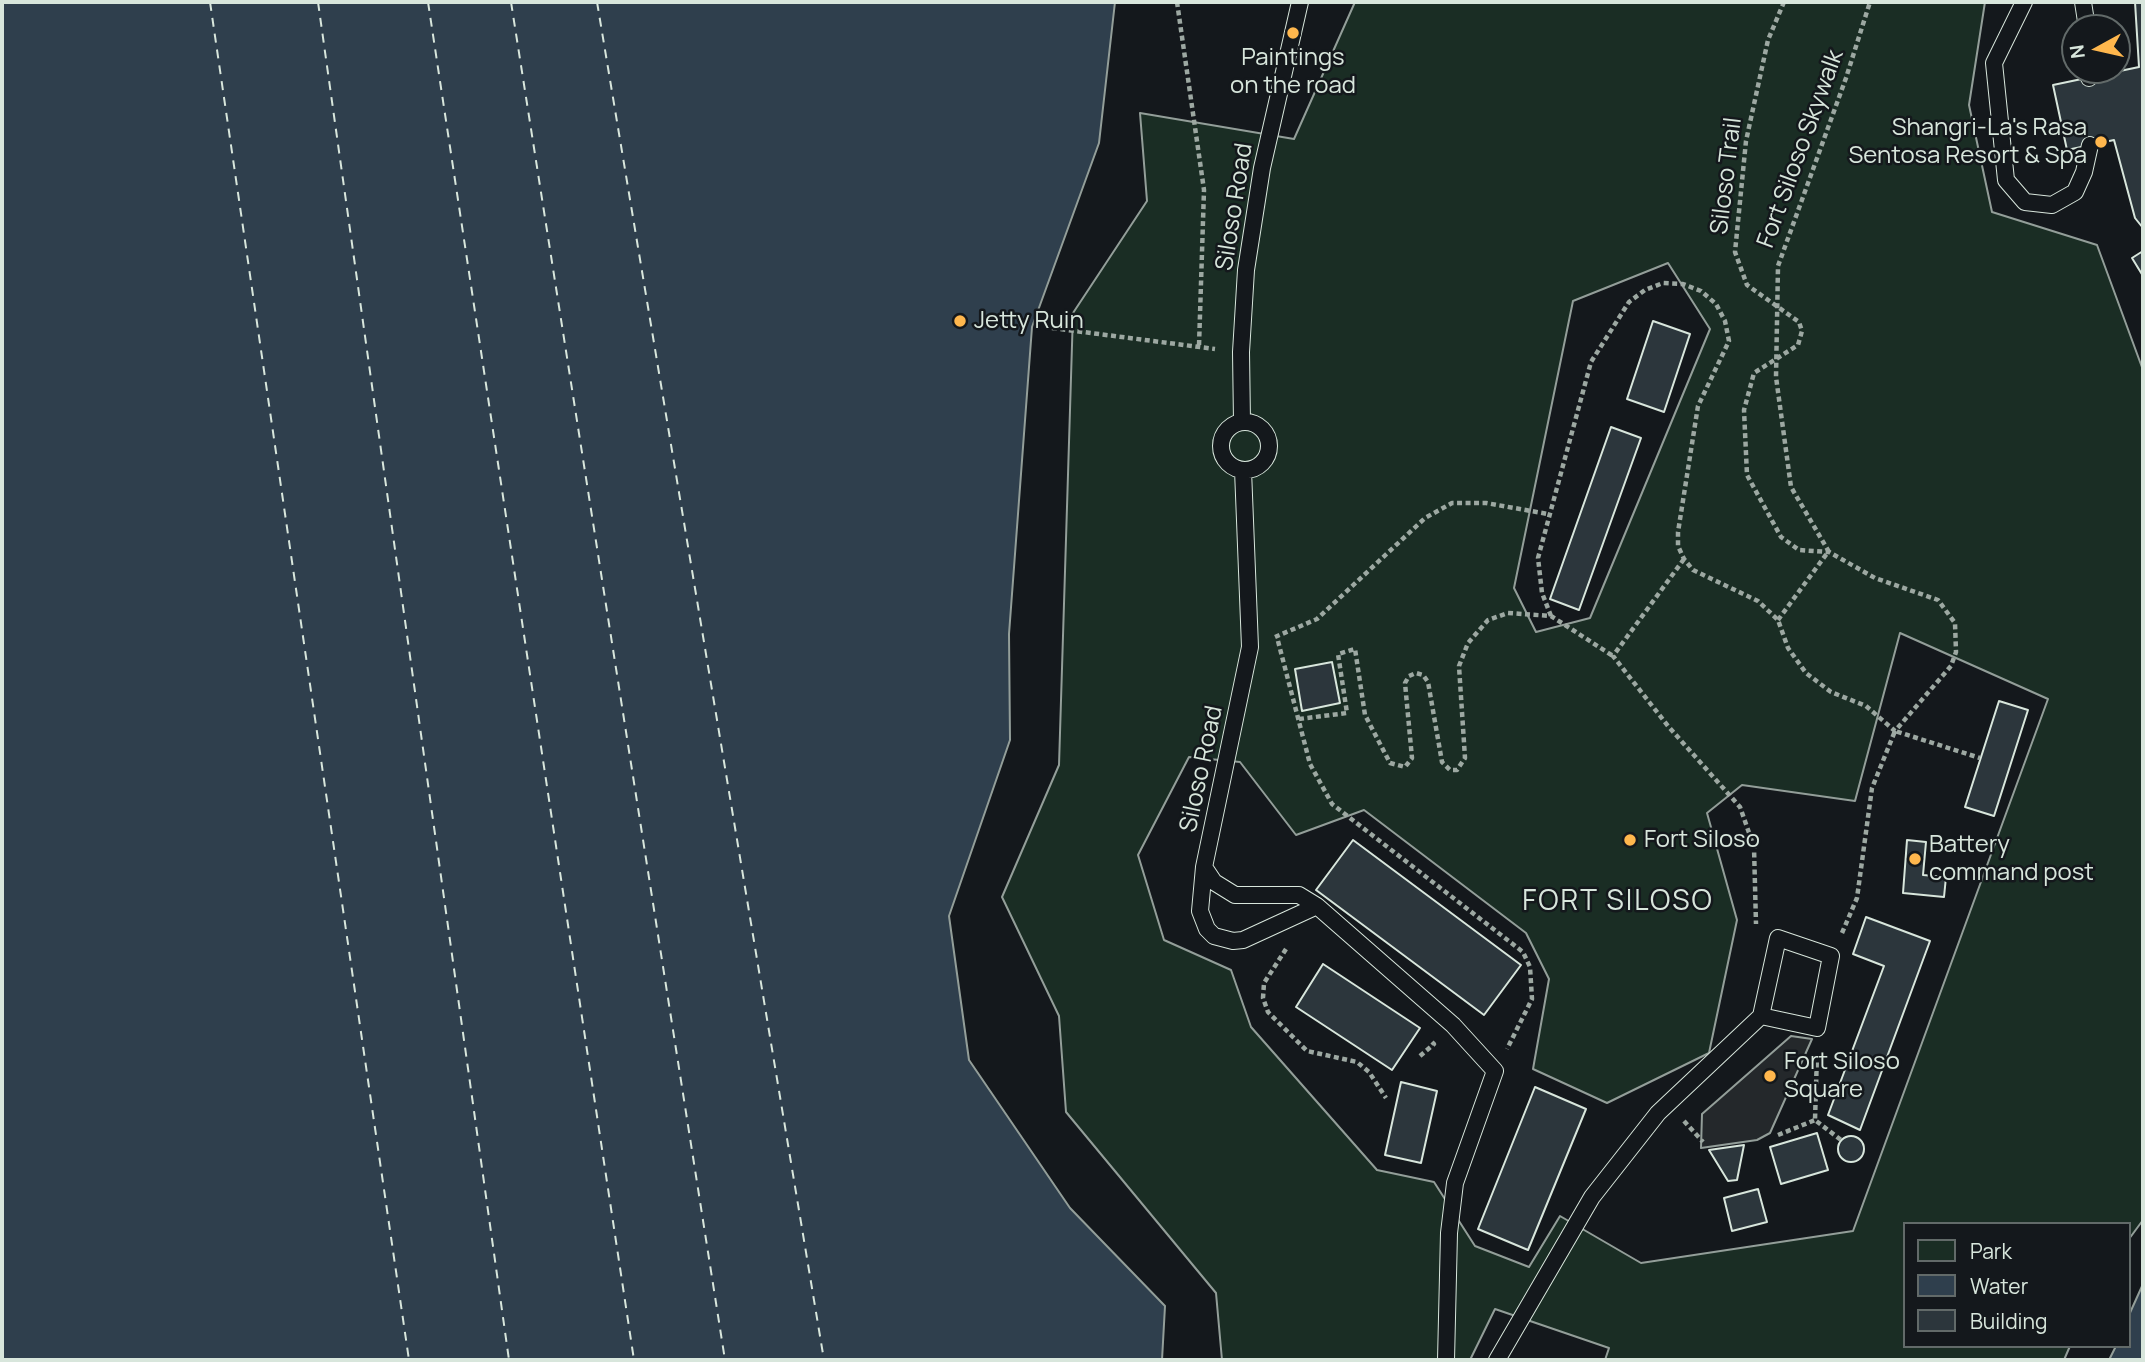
<!DOCTYPE html>
<html>
<head>
<meta charset="utf-8">
<style>
	body { margin:0 }
	#map { position:relative; width:2145px; height:1362px; overflow:hidden; background:#14181c; font-family:Manrope,sans-serif }
	canvas { display:block }
	.frame { position:absolute; inset:0; border:4px solid #d8e6dc; pointer-events:none }
	.legend { position:absolute; left:1903px; top:1222px; width:228px; height:126px; box-sizing:border-box; background:#14181c; border:2px solid #626a69; margin:0; padding:9px 12px; list-style:none; font-size:21px; color:#d8e6dc }
	.legend li { display:flex; align-items:center; gap:14px; height:35px }
	.legend b { width:35px; border:2px solid #626a69 }
	.north { position:absolute; left:2061px; top:14px; width:70px; height:70px; box-sizing:border-box; background:#14181c; border:2px solid #626a69; border-radius:50%; rotate:262deg; font-size:19px; font-weight:700; line-height:28px; text-align:center; color:#d8e6dc }
	.north::after { content:''; display:block; margin:auto; width:24px; height:32px; background:#ffb74d; clip-path:polygon(50% 0,100% 100%,50% 72%,0 100%) }
</style>
</head>
<body>
<div id="map">
<canvas width="2145" height="1362"></canvas>
<div class="frame"></div>
<ul class="legend">
<li><b style="height:19px;background:#1a2d24"></b>Park</li>
<li><b style="height:19px;background:#2f3f4d"></b>Water</li>
<li><b style="height:19px;background:#2c363c"></b>Building</li>
</ul>
<div class="north">N</div>
</div>
<script>
const context = document.querySelector('canvas').getContext('2d');
context.lineJoin = 'round';
function paint(path, color) {
  context.fillStyle = color;
  context.fill(path, 'evenodd');
}
function shape(rows) {
  const path = new Path2D();
  for (const r of rows) {
    if (r.length === 3) {
      path.moveTo(r[0] + r[2], r[1]);
      path.arc(r[0], r[1], r[2], 0, 2 * Math.PI);
      continue;
    }
    path.moveTo(r[0], r[1]);
    for (let i = 2; i < r.length; i += 2) path.lineTo(r[i], r[i + 1]);
  }
  return path;
}
function stroke(path, color, width, dash) {
  context.strokeStyle = color;
  context.lineWidth = width;
  context.lineCap = dash ? 'butt' : 'round';
  context.setLineDash(dash || []);
  context.stroke(path);
}
function drawText(font, color, halo, rows, align = 'center') {
  context.font = font + ' Manrope,sans-serif';
  context.lineWidth = 5;
  context.setLineDash([]);
  context.textBaseline = 'middle';
  context.strokeStyle = halo;
  context.fillStyle = color;
  for (const [text, x, y, turn = 0] of rows) {
    context.save();
    context.translate(x, y);
    context.rotate((+turn || 0) * Math.PI / 180);
    context.textAlign = isNaN(turn) ? turn : align;
    if (halo) context.strokeText(text, 0, 0);
    context.fillText(text, 0, 0);
    context.restore();
  }
}
const green = shape([
	[1355,2,1985,2,1969,105,1992,212,2097,245,2143,370,2143,1220,2129,1239,2129,1224,1905,1224,1905,1346,2070,1346,2064,1360,1605,1360,1609,1348,1495,1309,1470,1360,1222,1360,1216,1293,1066,1112,1059,1016,1002,897,1059,765,1073,313,1147,201,1140,113,1294,139,1355,2],
	[1668,263,1710,329,1590,618,1536,632,1514,588,1573,301,1668,263],
	[1900,633,2048,699,1853,1231,1641,1263,1560,1216,1529,1267,1475,1246,1434,1182,1377,1170,1251,1027,1231,970,1164,940,1138,855,1189,757,1240,762,1296,835,1364,810,1526,933,1549,979,1533,1069,1607,1103,1709,1053,1737,920,1707,813,1742,785,1855,801,1900,633]
]);
paint(green, '#1a2d24');
stroke(green, '#939e99', 2);
const parking = shape([
	[1791,1036,1812,1039,1770,1133,1757,1140,1701,1148,1702,1114,1791,1036]
]);
paint(parking, '#24282b');
stroke(parking, '#939e99', 2);
const water = shape([
	[2,2,1115,2,1099,143,1032,327,1009,634,1010,740,949,916,969,1060,1070,1208,1165,1306,1162,1360,2,1360,2,2],
	[2143,1284,2143,1360,2109,1360,2116,1346,2129,1346,2129,1315,2143,1284]
]);
paint(water, '#2f3f4d');
stroke(water, '#939e99', 2);
stroke(shape([
	[210,2,409,1360],
	[318,2,509,1360],
	[428,2,634,1360],
	[511,2,725,1360],
	[597,2,824,1360]
]), '#d8e6dc', 2, [9, 7]);
const building = shape([
	[2135,2,2143,2,2143,228,2135,218,2114,140,2067,150,2053,85,2139,67,2135,2],
	[2143,251,2143,276,2132,258,2143,251],
	[1653,321,1690,334,1664,412,1627,399,1653,321],
	[1611,427,1641,438,1579,610,1550,599,1611,427],
	[1332,662,1340,703,1302,711,1295,669,1332,662],
	[1999,701,2028,710,1994,816,1965,807,1999,701],
	[1353,840,1521,965,1484,1015,1316,890,1353,840],
	[1907,840,1926,842,1923,875,1946,877,1944,897,1903,893,1907,840],
	[1866,917,1930,941,1860,1130,1828,1115,1884,966,1853,954,1866,917],
	[1323,964,1420,1028,1392,1070,1296,1007,1323,964],
	[1401,1082,1437,1091,1421,1163,1385,1155,1401,1082],
	[1535,1087,1586,1109,1528,1250,1478,1229,1535,1087],
	[1817,1133,1828,1170,1781,1184,1770,1147,1817,1133],
	[1851,1149,13],
	[1744,1145,1737,1180,1728,1181,1709,1150,1744,1145],
	[1758,1189,1767,1222,1732,1231,1724,1198,1758,1189]
]);
paint(building, '#2c363c');
stroke(building, '#d8e6dc', 2);
const lane = shape([
	[2024,2,1994,63,2006,180,2025,202,2052,205,2075,192,2084,172,2090,145],
	[2083,2,2087,28],
	[2089,70,2089,78],
	[1242,422,1241,352,1246,270,1262,168,1300,2],
	[1245,446,24],
	[1204,867,1214,882,1235,895,1299,895,1317,906,1243,940,1233,941,1214,936,1207,929,1200,911,1204,867,1250,647,1243,470],
	[1317,906,1453,1025,1495,1071,1455,1183,1449,1233,1446,1360],
	[1497,1360,1592,1197,1658,1113,1761,1016,1778,938,1831,956,1817,1028,1761,1016]
]);
stroke(lane, '#d8e6dc', 18);
stroke(shape([
	[1177,2,1204,190,1199,346],
	[1052,328,1215,349],
	[1684,559,1613,656,1668,726,1740,807,1754,847,1756,924],
	[1551,616,1542,593,1538,558,1591,362,1629,302,1645,290,1663,283,1683,284,1701,291,1716,304,1725,321,1729,341,1698,406,1678,532,1678,546,1684,559,1693,570,1758,601,1778,620,1788,648,1806,673,1831,692,1866,706,1895,731,1951,666,1956,652,1955,623,1938,600,1875,578,1829,552,1799,550,1781,537,1747,475,1744,410,1754,373,1798,345,1802,331,1799,322,1747,285,1735,252,1746,141,1768,40,1784,2],
	[1778,620,1828,552],
	[1275,637,1317,619,1425,518,1452,503,1486,503,1548,514],
	[1278,641,1310,764,1332,804,1523,952,1530,967,1532,999,1507,1049],
	[1299,719,1347,713,1338,654,1355,649,1365,715,1390,763,1405,767,1412,758,1405,683,1409,676,1416,673,1423,675,1428,682,1442,762,1450,770,1457,770,1465,758,1459,666,1468,643,1488,620,1508,613,1551,616,1613,656],
	[1842,933,1857,898,1872,788,1895,731,1980,758],
	[1286,949,1264,983,1263,998,1268,1012,1307,1051,1357,1062,1369,1072,1386,1098],
	[1817,1054,1815,1120,1841,1140],
	[1420,1056,1434,1044,1432,1042],
	[1684,1121,1703,1142],
	[1778,1135,1815,1120]
]), '#9da8a2', 4.5, [5, 3.5]);
stroke(lane, '#14181c', 16);
stroke(shape([
	[1829,552,1791,487,1776,377,1778,266,1846,78,1870,2]
]), '#9da8a2', 4.5, [5, 3.5]);
for (const [x, y, r, color] of [
	[1293,33,7,"#ffb74d"],
	[2101,142,7,"#ffb74d"],
	[960,321,7,"#ffb74d"],
	[1630,840,7,"#ffb74d"],
	[1915,859,7,"#ffb74d"],
	[1770,1076,7,"#ffb74d"]
]) {
  const dot = new Path2D();
  dot.arc(x, y, r, 0, 2 * Math.PI);
  context.fillStyle = color;
  context.fill(dot);
  stroke(dot, '#14181c', 2.5);
}
drawText('24px', '#d8e6dc', '#14181c', [
	["Paintings",1293,58,"center"],
	["on the road",1293,86,"center"],
	["Shangri-La's Rasa",2087,128,"right"],
	["Sentosa Resort & Spa",2087,156,"right"],
	["Jetty Ruin",974,321],
	["Fort Siloso",1644,840],
	["Battery",1929,845],
	["command post",1929,873],
	["Fort Siloso",1784,1062],
	["Square",1784,1090]
], 'left');
drawText('24px', '#d8e6dc', '#14181c', [
	["Fort Siloso Skywalk",1801,149,-70],
	["Siloso Trail",1727,176,-83],
	["Siloso Road",1235,207,-81],
	["Siloso Road",1202,769,-78]
]);
context.letterSpacing = '2px';
drawText('28px', '#d8e6dc', '#14181c', [
	["FORT SILOSO",1618,902]
]);
context.letterSpacing = '0px';
</script>
</body>
</html>
